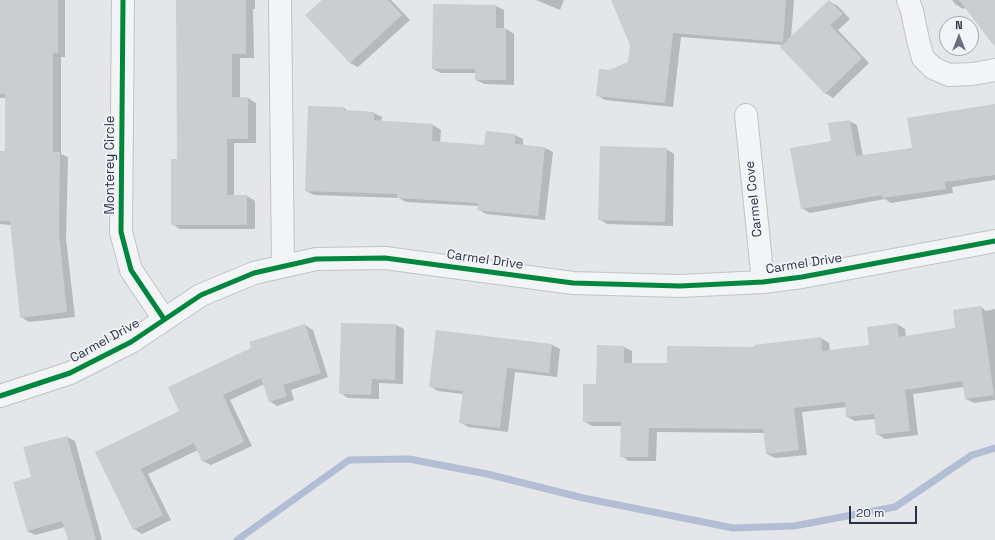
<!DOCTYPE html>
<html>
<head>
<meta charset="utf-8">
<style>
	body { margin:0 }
	#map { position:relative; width:995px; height:540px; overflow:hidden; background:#e4e6e9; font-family:"Space Grotesk",sans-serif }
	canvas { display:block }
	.north { position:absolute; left:939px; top:16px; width:40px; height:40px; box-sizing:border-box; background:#f2f4f8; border:1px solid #a2a6b0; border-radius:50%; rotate:0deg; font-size:11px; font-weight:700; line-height:16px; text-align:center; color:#2a3044 }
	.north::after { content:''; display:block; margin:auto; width:14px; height:18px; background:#6b707e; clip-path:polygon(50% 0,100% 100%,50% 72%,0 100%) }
	.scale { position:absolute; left:849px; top:506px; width:68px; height:18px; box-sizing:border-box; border:2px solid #2a3044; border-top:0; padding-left:5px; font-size:12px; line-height:14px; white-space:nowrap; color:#2a3044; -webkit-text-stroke:3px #f2f4f8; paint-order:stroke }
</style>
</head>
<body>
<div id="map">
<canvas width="995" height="540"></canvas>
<div class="north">N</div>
<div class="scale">20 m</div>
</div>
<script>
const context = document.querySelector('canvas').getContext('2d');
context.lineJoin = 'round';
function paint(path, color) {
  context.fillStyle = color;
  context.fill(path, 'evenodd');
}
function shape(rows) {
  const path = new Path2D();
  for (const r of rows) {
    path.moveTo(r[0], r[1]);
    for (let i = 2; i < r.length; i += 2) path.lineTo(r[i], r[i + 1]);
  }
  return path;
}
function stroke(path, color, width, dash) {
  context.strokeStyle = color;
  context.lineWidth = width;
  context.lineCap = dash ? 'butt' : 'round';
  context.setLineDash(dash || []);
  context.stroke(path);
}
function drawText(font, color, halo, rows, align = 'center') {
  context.font = font + ' "Space Grotesk",sans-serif';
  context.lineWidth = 3.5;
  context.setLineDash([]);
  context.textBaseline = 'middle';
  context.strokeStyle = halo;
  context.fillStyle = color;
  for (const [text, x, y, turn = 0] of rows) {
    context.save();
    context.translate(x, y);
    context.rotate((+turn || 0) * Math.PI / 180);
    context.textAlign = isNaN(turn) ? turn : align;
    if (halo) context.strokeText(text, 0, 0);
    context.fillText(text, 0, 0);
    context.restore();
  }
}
paint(shape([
	[0,0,65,0,65,57,61,57,61,154,68,157,66,239,75,317,29,322,21,317,11,225,0,224,0,152,6,152,6,98,0,98],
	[177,0,255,0,255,9,253,9,254,58,240,58,240,98,248,98,256,103,256,143,234,143,234,196,247,196,255,201,255,229,180,229,172,224,178,160],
	[323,0,391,0,410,20,358,67,350,63,306,15],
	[536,0,564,0,560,10],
	[615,0,794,0,791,38,830,2,838,6,850,19,838,30,869,63,833,98,825,93,783,45,681,37,673,107,605,100,597,95,609,71,629,63,631,45],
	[952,0,995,0,995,40,966,7,963,9,955,4],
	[434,5,496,6,504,10,504,29,506,29,514,34,514,85,484,84,476,80,476,73,441,73,433,69],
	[995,105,995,180,952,187,953,193,891,203,885,199,810,213,802,208,832,142,849,121,857,125,863,156,913,148],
	[344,108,349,112,374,113,382,117,381,122,433,125,441,130,440,143,485,146,487,132,515,135,523,139,523,146,545,148,553,152,545,220,486,214,478,209,479,206,406,202,399,198,314,195,306,191],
	[666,149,674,154,673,226,607,224,599,219],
	[981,307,986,311,995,309,995,400,974,403,966,399,964,387,913,394,918,435,885,439,877,434,875,419,855,421,847,417,846,407,802,412,807,455,775,458,767,454,765,433,657,432,656,461,629,461,621,456,622,426,592,426,584,421,597,385,598,346,624,347,632,351,632,364,668,364,755,348,821,338,829,343,830,351,871,346,897,324,905,329,906,337,956,329],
	[305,325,313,330,328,377,291,390,294,400,277,406,269,401,264,384,230,400,252,446,211,465,203,461,198,450,148,474,171,520,142,534,134,529,96,452,180,412],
	[396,325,404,329,403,384,379,383,379,399,348,398,340,393],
	[436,331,552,345,560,349,557,377,515,372,508,432,468,427,460,422,463,394,438,391,430,386],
	[67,437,75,441,102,540,69,540,65,527,35,535,27,531]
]), '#0003');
stroke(shape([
	[237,540,349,460,409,459,487,474,583,498,733,528,794,526,895,507,972,455,995,448]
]), '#b2bed5', 7);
paint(shape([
	[0,0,58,0,58,53,53,53,53,152,60,152,59,234,67,312,20,318,10,221,0,221,0,151,5,151,5,94,0,94],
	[176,0,246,0,246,54,232,54,232,97,248,97,248,139,227,139,227,195,247,195,247,225,171,225,171,159,177,159],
	[322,0,388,0,402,15,350,63,305,15],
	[611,0,786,0,783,42,673,33,665,103,596,96,599,69,609,70,628,62,630,45],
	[829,0,843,14,830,25,862,58,825,94,780,47],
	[959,0,995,0,995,47],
	[433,4,496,5,496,28,506,28,506,80,475,80,475,69,432,69],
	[995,104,995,175,945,182,946,189,882,198,882,195,801,209,790,148,831,141,828,123,850,120,856,156,912,148,907,118],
	[308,106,344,107,344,110,374,112,374,120,433,124,432,141,484,145,486,131,515,134,515,144,545,147,538,216,477,210,478,203,397,198,397,194,305,191],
	[600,146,667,148,665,222,598,220],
	[981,306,994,395,965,399,962,381,905,390,910,431,876,435,874,414,846,417,845,402,794,408,799,450,766,454,763,429,649,428,648,457,620,457,621,422,583,422,583,384,596,384,597,345,624,346,624,363,667,363,667,346,754,347,754,345,821,337,822,351,869,345,867,327,897,323,899,337,955,328,953,310],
	[341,323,396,324,395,380,372,379,371,395,339,394],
	[305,324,321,373,283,385,287,396,269,402,261,378,223,395,244,442,202,462,194,443,141,469,163,515,133,530,95,452,179,411,168,387,251,348,249,342],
	[436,330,552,344,549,373,507,368,500,428,459,423,463,391,429,387],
	[67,436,96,540,68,540,62,521,27,531,13,482,31,477,23,447]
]), '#cbcdd1');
const minor = shape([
	[123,0,121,232,131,270,164,319],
	[280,0,283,266],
	[908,0,912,11,918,40,923,58,933,68,949,75,972,74,995,70],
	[746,115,763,282],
	[0,396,70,373,131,342,201,295,254,273,316,259,385,258,573,283,680,286,763,282,802,277,995,241]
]);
stroke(minor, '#c1c3c7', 24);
stroke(minor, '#f3f4f6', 22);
stroke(shape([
	[123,0,121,232,131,270,164,319],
	[0,396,70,373,131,342,201,295,254,273,316,259,385,258,573,283,680,286,763,282,802,277,995,241]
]), '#00873e', 5);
drawText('13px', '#2a3044', '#f2f4f8', [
	["Monterey Circle",110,165,-90],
	["Carmel Cove",754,199,-96],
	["Carmel Drive",485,260,8],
	["Carmel Drive",804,264,-9],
	["Carmel Drive",105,341,-29]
]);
</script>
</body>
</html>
